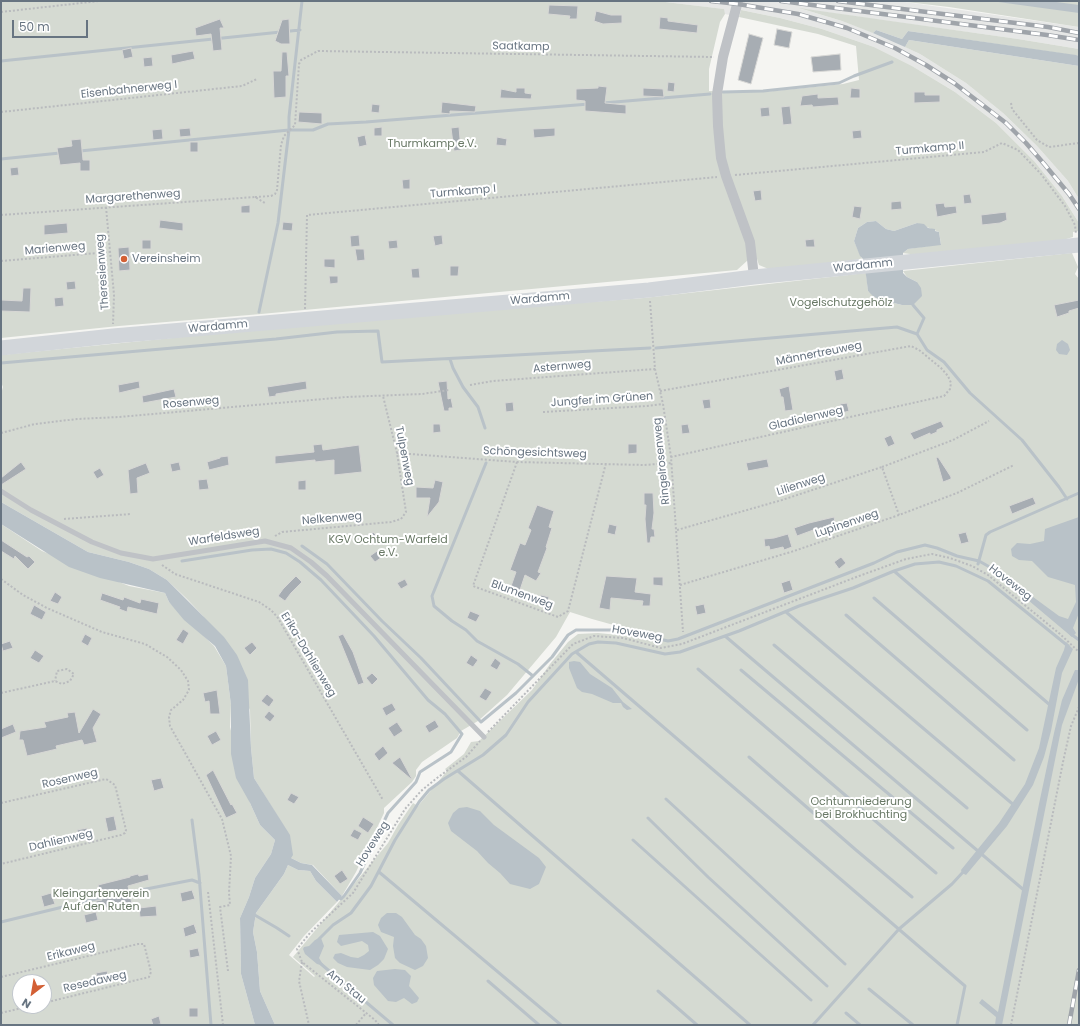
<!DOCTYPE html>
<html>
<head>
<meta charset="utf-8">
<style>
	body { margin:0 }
	#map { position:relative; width:1080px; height:1026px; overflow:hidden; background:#f5f5f2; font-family:Poppins,sans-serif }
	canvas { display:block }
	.frame { position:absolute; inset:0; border:2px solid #677481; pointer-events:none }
	.north { position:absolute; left:12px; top:974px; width:40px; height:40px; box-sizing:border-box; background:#fff; border:1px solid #c2c7cd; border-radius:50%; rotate:211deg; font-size:11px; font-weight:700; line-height:16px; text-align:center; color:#677481 }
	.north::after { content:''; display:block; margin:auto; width:14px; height:18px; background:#d36035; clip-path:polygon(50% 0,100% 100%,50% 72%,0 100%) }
	.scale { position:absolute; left:12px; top:20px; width:76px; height:18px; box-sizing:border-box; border:2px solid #677481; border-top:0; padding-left:5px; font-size:12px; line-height:14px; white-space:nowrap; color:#677481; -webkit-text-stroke:3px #fff; paint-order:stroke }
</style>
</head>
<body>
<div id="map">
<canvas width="1080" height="1026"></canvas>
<div class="frame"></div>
<div class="north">N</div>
<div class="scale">50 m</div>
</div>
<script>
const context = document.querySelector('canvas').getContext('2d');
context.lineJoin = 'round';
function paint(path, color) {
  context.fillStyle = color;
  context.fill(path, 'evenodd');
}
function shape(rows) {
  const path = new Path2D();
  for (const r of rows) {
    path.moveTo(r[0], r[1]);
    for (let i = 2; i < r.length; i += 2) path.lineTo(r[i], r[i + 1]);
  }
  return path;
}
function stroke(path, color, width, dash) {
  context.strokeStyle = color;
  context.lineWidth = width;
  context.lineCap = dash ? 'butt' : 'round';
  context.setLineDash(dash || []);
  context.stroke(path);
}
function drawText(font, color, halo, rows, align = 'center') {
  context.font = font + ' Poppins,sans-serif';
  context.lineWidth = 4;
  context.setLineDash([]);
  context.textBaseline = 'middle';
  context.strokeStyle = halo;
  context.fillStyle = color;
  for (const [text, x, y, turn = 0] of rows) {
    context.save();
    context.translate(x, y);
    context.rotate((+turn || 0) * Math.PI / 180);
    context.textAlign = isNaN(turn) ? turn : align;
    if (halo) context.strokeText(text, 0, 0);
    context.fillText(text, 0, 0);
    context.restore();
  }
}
paint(shape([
	[657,1,898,1,1079,27,1079,49,1018,39,802,9,842,21,883,36,920,54,966,83,1003,113,1037,146,1068,181,1079,199,1079,223,1062,196,1035,162,996,123,955,92,912,66,874,47,822,29,780,18,741,10,739,17,725,14,723,9]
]), '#e6e7e6');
paint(shape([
	[1,1,657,1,724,9,725,14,720,22,709,69,709,91,764,92,843,84,859,80,856,46,818,34,739,17,741,10,780,18,822,29,874,47,912,66,955,92,996,123,1035,162,1062,196,1079,223,1079,231,1073,232,1073,237,1063,240,910,257,910,254,903,253,908,249,941,244,939,232,917,223,894,231,886,229,876,221,867,222,858,228,854,241,862,259,771,270,759,265,757,259,748,260,737,270,261,314,119,326,1,338],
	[898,1,1079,1,1079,27,949,7],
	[799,8,1018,39,1079,49,1079,56,908,31,902,39,876,30,873,33,842,21],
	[909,40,1079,66,1079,199,1068,181,1037,146,1003,113,966,83,920,54,905,47],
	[1072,253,1078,267,1075,274,1079,279,1079,1025,275,1025,260,991,257,952,253,932,256,913,284,874,288,865,298,870,310,871,316,881,337,902,304,936,289,955,314,977,315,976,293,957,388,843,398,825,413,803,418,806,447,771,445,769,464,754,471,742,479,741,532,690,550,664,568,642,578,634,598,633,628,636,646,634,592,619,570,612,556,637,507,695,478,721,461,731,457,738,422,762,416,770,416,776,412,782,384,808,384,813,356,872,342,896,313,865,301,863,291,858,289,835,254,778,251,748,250,710,203,616,187,599,167,580,149,569,129,562,88,552,1,502,1,394,3,387,1,382,1,355,363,319,644,298,866,273,868,291,889,305,894,303,902,305,917,282,907,277,903,271],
	[1,524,42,551,129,586,165,593,169,602,214,646,226,666,231,705,230,727,250,803,260,825,275,840,271,854,255,878,249,897,240,918,241,974,255,1025,1,1025],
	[20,982,44,982,44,1006,20,1006]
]), '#d5dad2');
paint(shape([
	[991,1,1049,1,1079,5,1079,13],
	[876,30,902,39,908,31,1076,55,1079,56,1079,66,909,40,905,47,873,33],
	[876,221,886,229,894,231,917,223,924,224,928,228,935,229,935,231,939,232,941,245,908,249,903,253,903,273,907,277,917,282,921,288,922,296,913,305,902,305,894,303,889,305,873,296,868,291,864,260,860,256,854,241,858,228,867,222],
	[1062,340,1068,344,1070,350,1067,355,1059,354,1056,350,1057,344],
	[1,502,88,552,129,562,149,569,167,580,224,637,237,655,248,680,251,748,254,778,290,835,293,855,291,858,301,863,312,865,342,896,337,902,316,881,310,871,298,870,288,865,284,874,256,913,253,932,257,952,260,991,275,1025,255,1025,241,974,240,918,249,897,255,878,271,854,275,840,260,825,250,803,236,778,231,754,231,705,226,666,215,646,184,620,169,602,165,593,100,578,69,567,1,524],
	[1079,517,1079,613,1073,628,1076,633,1072,637,1028,600,1029,594,1059,616,1068,619,1076,602,1075,585,1048,577,1032,561,1019,560,1012,556,1011,549,1017,543,1030,544,1044,541,1045,529],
	[1066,642,1073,649,1062,673,1051,731,1044,757,1033,785,1007,826,966,875,962,873,961,870,999,823,1025,784,1039,748,1056,668,1064,650],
	[574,661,580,662,590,674,612,688,623,702,632,709,627,710,623,707,621,703,613,703,592,694,582,692,577,688,569,668,569,662],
	[1075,670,1079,670,1079,679,1062,725,1002,1025,995,1025,996,1017,979,1003,982,999,998,1012,1039,804,1054,733,1062,700],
	[467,807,480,811,494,825,539,858,546,867,539,884,530,889,510,884,500,873,488,863,477,851,451,831,448,823,453,813,459,808],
	[387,913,396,913,402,917,415,935,421,939,426,946,428,958,423,966,415,970,400,963,395,958,393,946,394,937,381,932,378,925,381,918],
	[373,932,380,936,388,949,384,959,378,965,370,970,347,967,338,963,333,958,335,954,341,953,351,957,358,958,364,955,369,951,368,945,362,941,341,946,337,942,339,935],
	[321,938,324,946,319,958,324,966,317,964,305,954,303,949,304,947,309,946,315,940],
	[395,969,405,970,411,976,409,986,419,998,417,1002,412,1004,404,998,396,1002,388,1001,374,985,373,978,377,971]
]), '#b9c2c8');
stroke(shape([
	[1,61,300,30],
	[723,92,763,91,839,83,854,76,892,62],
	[603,103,710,94],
	[80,151,289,130,313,130,328,124,366,122,589,104],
	[1,159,60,153],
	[913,305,924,318,917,334,927,350,944,362,970,393,1022,440,1059,487,1067,499],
	[259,312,278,223,289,130,289,117,302,1],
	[656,348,897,327,917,334],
	[450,359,453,368,463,387,478,407,485,428],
	[1,363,276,339,337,332,378,331,382,362,650,348],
	[486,463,432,596,434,606,452,621,466,630,477,641,518,664,533,676],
	[302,546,327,564,382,621,421,658,481,722,516,693,552,657,568,635,576,630,621,630,632,631,655,638,668,641,678,639,874,563,897,552,925,545,937,548,957,556,979,561,995,570,1030,599],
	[182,561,252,550,271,549,286,553,300,562,321,580,374,636,428,700,445,714,462,734,451,752,420,772,416,782,388,813,360,873,344,896,341,899,337,896],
	[978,564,986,535,990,532,1079,493],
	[894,571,1050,705],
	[874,598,1027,730],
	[786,612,1015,806],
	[846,615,1014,760],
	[1071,634,1079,640],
	[725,636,1025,891],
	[774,645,967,808],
	[576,652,965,986,957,1025],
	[698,669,936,873],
	[741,670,953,848],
	[749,757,856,850,912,897],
	[458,771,750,1025],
	[666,799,845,964],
	[648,818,708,877,827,986],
	[192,820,199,875,211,1025],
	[633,840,811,1000],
	[379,872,561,1025],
	[126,893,192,880,200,883],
	[253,914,277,928,289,936],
	[1,922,104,897],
	[317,941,333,925,351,913,371,886,395,840,419,802,429,790,444,779,483,755,506,735,528,702,572,654,589,644,598,642,616,643,665,654,680,652,739,631,799,606,853,588,894,571,915,564,939,562,956,566,988,581,1068,646],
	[321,964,393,1025],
	[488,981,539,1025],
	[869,989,913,1025],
	[658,991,697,1025],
	[846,1013,860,1025],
	[813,1025,899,929,952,884,964,871]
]), '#b9c2c8', 3);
const building = shape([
	[549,5,578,6,577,19,569,19,570,16,548,14,549,5],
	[596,11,611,15,622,15,622,23,603,24,594,21,596,11],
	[660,17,668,18,668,21,698,25,697,33,659,29,660,17],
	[220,19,224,28,220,28,222,50,213,51,211,34,196,36,195,28,220,19],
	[289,19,290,44,281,44,275,41,282,20,289,19],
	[777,29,792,32,789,48,774,45,777,29],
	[749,34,763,38,751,84,738,80,749,34],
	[131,48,133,57,124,59,122,50,131,48],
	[193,51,195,59,172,64,171,55,193,51],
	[282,52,287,52,289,76,286,76,286,97,274,98,273,71,281,71,282,52],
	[840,54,841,70,813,72,811,57,840,54],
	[152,57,153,66,144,67,143,58,152,57],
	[668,82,675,83,674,92,667,91,668,82],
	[598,86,607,87,605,103,626,105,626,114,585,111,585,101,576,100,576,89,598,88,598,86],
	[516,88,525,88,525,93,532,94,531,99,500,98,501,89,516,92,516,88],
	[643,88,663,89,664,97,643,96,643,88],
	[851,88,860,89,860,98,850,98,851,88],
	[914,92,925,92,925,95,940,95,940,102,914,103,914,92],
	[818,94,818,98,838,97,839,105,813,107,812,105,800,106,802,96,818,94],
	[442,102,476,106,475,112,450,111,450,114,441,113,442,102],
	[372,104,380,105,379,113,371,112,372,104],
	[790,106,792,124,783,125,781,107,790,106],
	[769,107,770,116,761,117,760,108,769,107],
	[299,112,322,113,322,124,298,122,299,112],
	[382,127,382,136,374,136,374,128,382,127],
	[459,127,461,150,454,151,451,128,459,127],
	[190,128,191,136,180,137,179,129,190,128],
	[555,128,555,136,534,138,533,129,555,128],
	[162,129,163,139,153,140,152,130,162,129],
	[861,130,862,138,853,139,852,131,861,130],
	[365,135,367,145,359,147,357,137,365,135],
	[497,137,507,139,506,146,496,145,497,137],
	[81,139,83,160,90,160,90,171,80,171,80,163,60,165,57,148,72,146,71,140,81,139],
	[190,142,198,142,198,152,190,152,190,142],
	[18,167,19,175,11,176,10,168,18,167],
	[410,179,410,189,403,189,402,180,410,179],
	[761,190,762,200,755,201,753,191,761,190],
	[970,194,972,203,964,204,963,195,970,194],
	[901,201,902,209,891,210,891,202,901,201],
	[944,203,945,207,956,206,957,213,937,217,935,204,944,203],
	[250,205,250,213,241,213,241,206,250,205],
	[854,206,862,207,860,219,852,217,854,206],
	[1006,212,1007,220,1000,223,982,225,981,215,1006,212],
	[160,220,183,223,183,231,159,228,160,220],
	[283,222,293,223,292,231,282,230,283,222],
	[67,223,68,233,44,235,44,225,67,223],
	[359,235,360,246,351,247,350,236,359,235],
	[442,235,443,244,435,246,433,236,442,235],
	[814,239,815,247,806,247,805,240,814,239],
	[142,240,151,240,151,249,142,249,142,240],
	[397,240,398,248,389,249,388,241,397,240],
	[129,247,130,270,119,271,118,248,129,247],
	[355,249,364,249,365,260,357,261,355,249],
	[324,259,335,259,335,268,324,267,324,259],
	[450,266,459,266,458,276,450,276,450,266],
	[419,268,420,278,412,278,411,269,419,268],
	[329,276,338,276,338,283,330,284,329,276],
	[75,281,76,289,67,290,66,282,75,281],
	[23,288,31,288,30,312,1,311,1,300,22,301,23,288],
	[63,297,64,306,55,307,54,298,63,297],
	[1079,300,1079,308,1069,311,1069,313,1057,317,1054,305,1079,300],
	[842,369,844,379,836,381,834,371,842,369],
	[139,381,140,388,119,393,118,385,139,381],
	[306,381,307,389,276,394,276,396,269,397,267,387,306,381],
	[447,381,448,399,451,398,453,408,449,408,449,411,444,411,438,382,447,381],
	[789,386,793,410,785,411,783,397,781,397,779,389,789,386],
	[174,389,176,397,143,403,142,396,174,389],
	[710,399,711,408,704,409,702,400,710,399],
	[513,402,514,411,506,412,505,403,513,402],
	[847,403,849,411,842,413,840,404,847,403],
	[941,421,944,427,937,430,937,432,930,435,930,433,914,440,910,433,941,421],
	[433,424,440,424,441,432,433,433,433,424],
	[688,424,690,433,682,434,681,425,688,424],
	[891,435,895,444,888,447,884,438,891,435],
	[322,444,323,450,359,445,362,472,334,475,334,460,315,462,315,460,275,464,275,456,314,452,313,445,322,444],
	[628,444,637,444,637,453,628,454,628,444],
	[228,456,229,465,209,470,207,462,220,458,220,457,228,456],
	[938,457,951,477,951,479,943,482,936,458,938,457],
	[767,459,769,467,748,471,746,463,767,459],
	[21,462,26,469,1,485,1,478,21,462],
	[179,462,181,470,172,472,170,464,179,462],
	[146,463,150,473,137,478,138,493,130,494,128,470,146,463],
	[100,468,104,475,97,479,93,472,100,468],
	[207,479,209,489,199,490,198,480,207,479],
	[306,480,306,490,298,490,298,481,306,480],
	[435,480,443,482,439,502,427,517,430,498,416,498,416,487,433,488,435,480],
	[644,493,653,493,654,513,652,529,654,529,655,537,651,537,650,543,647,543,645,519,646,505,644,505,644,493],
	[1033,497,1036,504,1012,514,1009,506,1033,497],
	[537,505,554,511,549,527,552,528,551,531,546,547,547,548,538,572,541,573,536,581,525,575,518,596,509,592,516,572,510,570,520,543,525,545,531,530,528,528,537,505],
	[834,517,835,522,831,523,836,522,838,531,818,536,816,529,797,536,794,528,809,523,834,517],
	[609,524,617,526,615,535,607,533,609,524],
	[373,532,379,538,373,544,367,538,373,532],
	[966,532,969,542,961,544,958,534,966,532],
	[788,534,792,547,784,550,783,547,770,550,769,546,765,547,764,539,774,538,788,534],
	[1,540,27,557,29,556,35,562,28,569,15,556,14,559,1,551,1,540],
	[380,549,385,555,375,562,370,556,380,549],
	[841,557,846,563,839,569,834,562,841,557],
	[296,576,302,582,291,593,285,601,278,596,283,589,296,576],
	[606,576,637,578,635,592,651,594,650,606,642,606,643,601,611,598,610,610,599,608,606,576],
	[653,577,663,577,663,586,653,585,653,577],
	[405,579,408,585,401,589,397,583,405,579],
	[790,580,793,590,784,593,781,583,790,580],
	[55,592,62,597,58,604,50,601,55,592],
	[102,593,123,600,124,597,140,603,141,599,159,603,157,614,128,607,127,612,119,609,120,607,100,600,102,593],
	[541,595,549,597,547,604,538,602,541,595],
	[704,604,706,613,697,615,695,606,704,604],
	[34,605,46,612,42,620,30,614,34,605],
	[470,611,480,615,476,622,467,618,470,611],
	[183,629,189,633,183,644,176,640,183,629],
	[85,634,92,638,88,646,81,642,85,634],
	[343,634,353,652,364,683,358,685,338,636,343,634],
	[10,641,13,648,3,651,1,644,10,641],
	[252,642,257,648,250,655,244,648,252,642],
	[35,650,44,656,39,663,30,658,35,650],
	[471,655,478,660,473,667,466,663,471,655],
	[495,658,501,663,497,670,490,666,495,658],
	[372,673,378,679,372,685,366,678,372,673],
	[485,688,492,692,486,701,479,697,485,688],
	[217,690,220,714,210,714,209,701,205,702,203,693,217,690],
	[267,694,274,700,269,707,261,701,267,694],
	[392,703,396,710,386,716,382,708,392,703],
	[93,709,101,714,93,728,97,742,84,745,82,740,56,746,57,749,27,756,23,740,19,740,20,731,46,727,44,722,68,717,67,713,75,712,79,733,93,709],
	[269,711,275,716,270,722,264,717,269,711],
	[435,720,439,727,429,733,425,726,435,720],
	[397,722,403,731,394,737,388,728,397,722],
	[13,724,16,732,1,738,1,729,13,724],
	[216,731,221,740,212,745,207,736,216,731],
	[383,746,388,753,379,761,374,754,383,746],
	[400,757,412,779,411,779,392,763,400,757],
	[213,770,231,805,232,804,237,813,226,818,206,775,213,770],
	[161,778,164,788,154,791,151,780,161,778],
	[291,793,299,797,294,804,287,800,291,793],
	[114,816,117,830,108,832,105,818,114,816],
	[363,817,374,824,368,833,358,826,363,817],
	[87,828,89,839,80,841,77,830,87,828],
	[354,829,362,833,358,840,350,836,354,829],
	[48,839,50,847,42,849,40,841,48,839],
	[342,870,348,879,340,884,334,876,342,870],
	[138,874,139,876,148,874,149,880,128,886,132,904,121,907,121,904,98,910,96,901,102,900,98,885,130,877,130,876,138,874],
	[192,890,195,899,182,902,180,893,192,890],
	[51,893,55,904,44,907,41,896,51,893],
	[156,906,157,916,140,917,139,908,156,906],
	[96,912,98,920,86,923,84,915,96,912],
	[194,924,197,933,185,937,183,928,194,924],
	[198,948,200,956,190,958,189,950,198,948],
	[107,971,110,982,99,984,96,973,107,971],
	[189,1008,198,1008,198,1017,189,1017,189,1008],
	[159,1016,161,1024,153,1025,151,1019,159,1016]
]);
paint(building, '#a7adb3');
stroke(building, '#d7d7d5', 1);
stroke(shape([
	[1,12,99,1],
	[1011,103,1012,109,1037,140,1049,147,1079,143],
	[1,112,242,86,257,79],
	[735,175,984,152,1002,143,1018,150,1041,174,1065,206,1075,225,1076,234],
	[255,197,271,196,275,194,277,190,281,145,284,136,295,125,299,64,301,60,318,51,714,57],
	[106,207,114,295,113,324],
	[1,215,255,197,265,203],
	[1,261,110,252],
	[892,300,890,302,893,306],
	[650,301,655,369,663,404,671,457,683,632],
	[305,309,307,215,717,177],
	[470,385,493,381,655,369],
	[660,391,911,346,919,350,941,368,948,376,951,383,950,389,944,396,671,457],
	[543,412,647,406,663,404],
	[1,433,35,424,77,419,119,417,346,397,422,394,449,390],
	[397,453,517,462,644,465,671,463],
	[517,462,473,586,558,617,568,611,606,463],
	[882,467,953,440,989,421],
	[64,519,131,514],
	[677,530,782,500,882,467,899,515],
	[275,536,282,532,391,522,401,519,406,512,397,453,383,396],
	[162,565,175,574,259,602,271,610,278,618,383,800],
	[1,579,23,595,47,608,102,632,145,644,167,657,181,670,188,681,189,690,183,700,171,710,169,717,170,726,222,819,231,856,229,893,230,905,220,907,228,971],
	[680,585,794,551,899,515,957,493,1014,465],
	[1,693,55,681,62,684,70,681,74,674,67,669,57,671,55,681],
	[488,732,573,644,594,636,623,638,661,648,682,644,859,576,906,559,932,554,950,558,972,566,988,575,1060,634,1079,652],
	[1,803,106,779,115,785,126,830,125,833,121,835,1,864],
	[208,892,223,1025],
	[302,962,299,981,309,1025],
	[1,977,138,944,144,944,151,972,149,977,44,1003],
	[1,1013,30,1006],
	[356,1025,366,1013],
	[379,1025,375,1020,302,962,297,949,310,933,353,893,405,809,421,791,437,778,466,757,480,741],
	[1011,1025,1063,762,1071,726,1079,707]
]), '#b9bbbe', 2, [2, 2]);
stroke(shape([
	[1,491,31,510,92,542,121,553,153,559,265,541,291,548,311,562,327,576,484,737]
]), '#bfc2c6', 5);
stroke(shape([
	[738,1,723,57,717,94,718,126,721,158,726,176,750,242,754,277]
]), '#bfc2c6', 10);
stroke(shape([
	[1,348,113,336,649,290,754,277,1079,245]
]), '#d2d6da', 15);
const rail = shape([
	[711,1,738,4,798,14,847,28,895,48,926,65,954,83,1006,123,1026,143,1045,165,1069,194,1079,209],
	[781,1,1047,35,1079,40],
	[838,1,1048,27,1079,33],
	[1069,1025,1079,970]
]);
stroke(rail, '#9fa4aa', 4.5);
stroke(rail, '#fff', 3, [9]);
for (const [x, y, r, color] of [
	[124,259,4,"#d36035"]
]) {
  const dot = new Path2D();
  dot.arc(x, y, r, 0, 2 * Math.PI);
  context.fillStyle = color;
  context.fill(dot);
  stroke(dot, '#fff', 1.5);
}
drawText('11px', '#677481', '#fff', [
	["Saatkamp",521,47,1],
	["Eisenbahnerweg I",129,90,-6],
	["Turmkamp II",930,149,-5],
	["Turmkamp I",463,192,-5],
	["Margarethenweg",133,197,-4],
	["Marienweg",55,249,-5],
	["Wardamm",863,266,-6],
	["Theresienweg",103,272,-94],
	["Wardamm",540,299,-5],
	["Wardamm",218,327,-5],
	["Männertreuweg",819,354,-11],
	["Asternweg",562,367,-5],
	["Jungfer im Grünen",602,400,-4],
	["Rosenweg",191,403,-5],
	["Gladiolenweg",806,419,-13],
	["Schöngesichtsweg",535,453,2],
	["Tulpenweg",404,456,79],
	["Ringelrosenweg",662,461,-96],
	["Lilienweg",801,485,-18],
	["Nelkenweg",332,519,-5],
	["Lupinenweg",847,524,-19],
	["Warfeldsweg",224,537,-9],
	["Hoveweg",1010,583,38],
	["Blumenweg",522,595,20],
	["Hoveweg",637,634,10],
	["Erika-Dahlienweg",308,655,59],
	["Rosenweg",70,779,-13],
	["Dahlienweg",61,841,-13],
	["Hoveweg",373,844,-58],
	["Erikaweg",71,952,-14],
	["Resedaweg",95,982,-13],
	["Am Stau",346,987,39]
]);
drawText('11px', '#687865', '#fff', [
	["Thurmkamp e.V.",432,144],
	["Vogelschutzgehölz",841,303],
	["KGV Ochtum-Warfeld",388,540],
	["e.V.",388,553],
	["Ochtumniederung",861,802],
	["bei Brokhuchting",861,815],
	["Kleingartenverein",101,894],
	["Auf den Ruten",101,907]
]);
drawText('11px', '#677481', '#fff', [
	["Vereinsheim",132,259]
], 'left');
</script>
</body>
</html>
